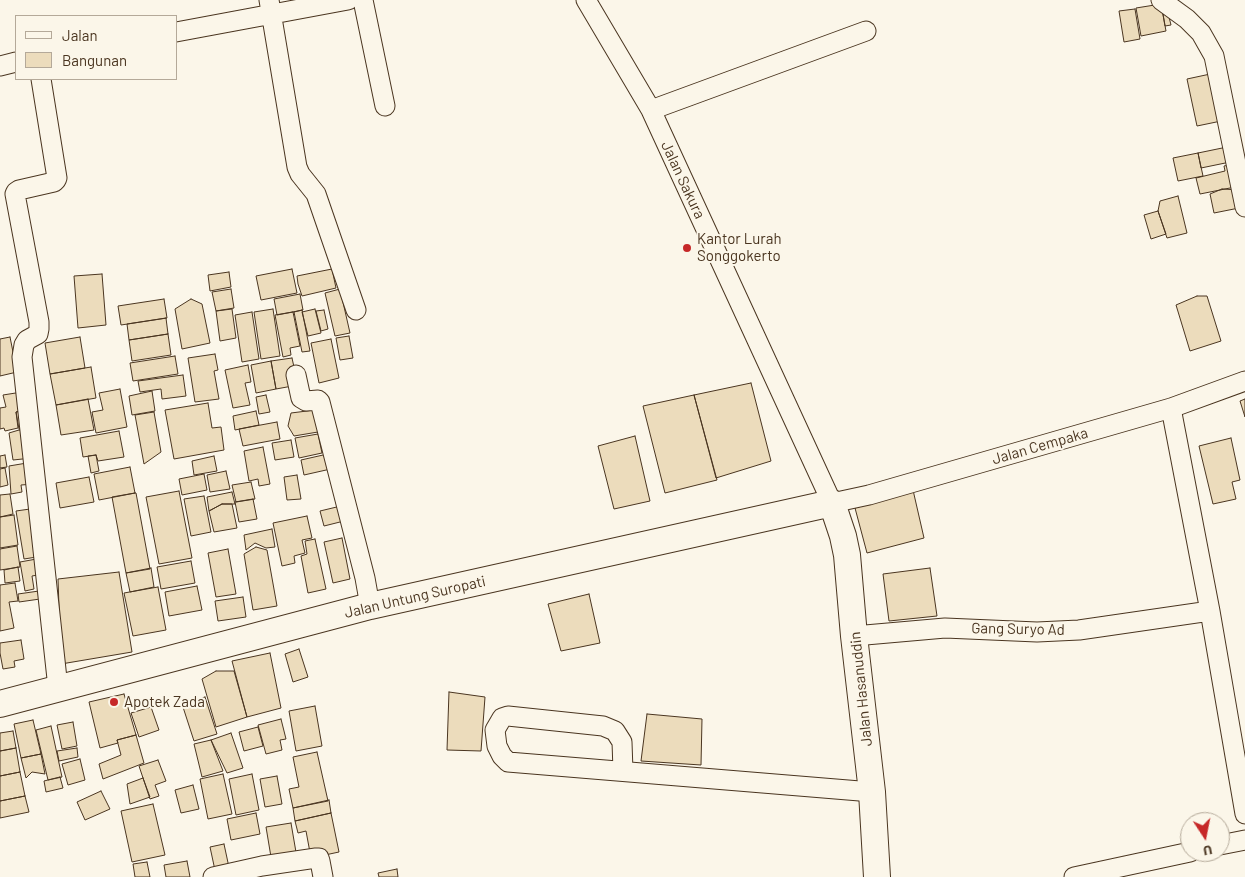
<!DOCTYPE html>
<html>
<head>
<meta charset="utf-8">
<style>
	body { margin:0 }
	#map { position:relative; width:1245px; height:877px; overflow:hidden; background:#fbf6e9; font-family:Barlow,sans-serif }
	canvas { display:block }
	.legend { position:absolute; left:15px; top:15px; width:162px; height:65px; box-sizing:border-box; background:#fbf6e9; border:1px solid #b4a999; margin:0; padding:6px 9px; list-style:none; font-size:15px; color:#4a3520 }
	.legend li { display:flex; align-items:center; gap:10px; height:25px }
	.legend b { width:25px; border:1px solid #b4a999 }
	.north { position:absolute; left:1180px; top:812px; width:50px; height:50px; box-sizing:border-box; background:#fbf6e9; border:1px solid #b4a999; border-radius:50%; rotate:169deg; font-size:14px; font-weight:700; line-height:20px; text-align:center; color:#4a3520 }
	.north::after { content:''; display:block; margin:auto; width:18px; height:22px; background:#c62828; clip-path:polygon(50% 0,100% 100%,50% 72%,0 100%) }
</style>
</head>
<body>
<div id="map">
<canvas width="1245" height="877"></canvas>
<ul class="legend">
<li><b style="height:6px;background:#fbf6e9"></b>Jalan</li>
<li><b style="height:14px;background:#ecdcbc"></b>Bangunan</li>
</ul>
<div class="north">U</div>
</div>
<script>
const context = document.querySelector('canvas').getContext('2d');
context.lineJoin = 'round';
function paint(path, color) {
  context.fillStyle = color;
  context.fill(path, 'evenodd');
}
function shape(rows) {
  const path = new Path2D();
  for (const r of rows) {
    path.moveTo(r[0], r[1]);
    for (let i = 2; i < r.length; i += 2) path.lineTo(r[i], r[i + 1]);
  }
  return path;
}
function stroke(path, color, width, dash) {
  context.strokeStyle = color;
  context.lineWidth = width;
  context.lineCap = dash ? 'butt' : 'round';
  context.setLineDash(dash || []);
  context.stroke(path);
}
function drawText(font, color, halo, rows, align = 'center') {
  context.font = font + ' Barlow,sans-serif';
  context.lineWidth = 4;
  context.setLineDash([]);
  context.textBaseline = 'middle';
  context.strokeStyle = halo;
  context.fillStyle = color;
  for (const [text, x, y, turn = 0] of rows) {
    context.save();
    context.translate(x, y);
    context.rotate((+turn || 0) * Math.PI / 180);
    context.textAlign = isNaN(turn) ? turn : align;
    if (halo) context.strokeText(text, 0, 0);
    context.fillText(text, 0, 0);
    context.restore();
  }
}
const building = shape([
	[1161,4,1166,31,1141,36,1136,8,1161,4],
	[1135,9,1140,39,1124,42,1119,11,1135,9],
	[1168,13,1171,25,1165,26,1163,14,1168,13],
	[1215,73,1226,120,1197,126,1187,79,1215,73],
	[1232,146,1235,161,1201,168,1198,153,1232,146],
	[1198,153,1203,176,1178,181,1173,158,1198,153],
	[1234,164,1240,186,1200,194,1196,178,1225,171,1224,166,1234,164],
	[1222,189,1241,190,1244,207,1214,213,1210,194,1222,189],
	[1178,196,1187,233,1167,238,1158,211,1160,201,1178,196],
	[1158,211,1166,234,1151,239,1144,215,1158,211],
	[292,269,297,293,261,300,256,276,292,269],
	[332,269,336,288,302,296,298,284,297,276,332,269],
	[229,272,231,287,210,291,208,275,229,272],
	[102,274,106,325,78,328,74,276,102,274],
	[231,289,234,308,216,311,212,292,231,289],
	[340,289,350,333,335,336,325,293,340,289],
	[300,294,303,310,277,315,274,299,300,294],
	[1197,296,1207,296,1221,341,1190,351,1176,305,1197,296],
	[164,299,167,318,121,325,118,306,164,299],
	[191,299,202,304,210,343,182,349,175,309,191,299],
	[232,309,236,338,220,341,216,311,232,309],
	[273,309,280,356,261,359,254,312,273,309],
	[315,309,321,333,308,336,302,312,315,309],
	[302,310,310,351,302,352,294,312,302,310],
	[324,310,328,329,321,331,316,311,324,310],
	[252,312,259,359,242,362,235,315,252,312],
	[293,312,300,346,290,348,291,355,283,357,275,315,293,312],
	[166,318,168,334,129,340,127,324,166,318],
	[168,334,171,355,132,361,129,340,168,334],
	[349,336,353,358,340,360,336,338,349,336],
	[10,337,17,372,0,376,0,339,10,337],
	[80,337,85,368,50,374,45,343,80,337],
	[331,339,339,378,319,383,311,343,331,339],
	[215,354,218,370,214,371,219,399,195,402,188,358,215,354],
	[175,356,178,374,133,381,130,363,175,356],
	[292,358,298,385,276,389,271,361,292,358],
	[271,361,276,389,256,393,251,365,271,361],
	[248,365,251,382,245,383,250,405,233,408,225,370,248,365],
	[91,367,96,398,56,405,50,374,91,367],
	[183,375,186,396,162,399,161,389,140,392,138,381,183,375],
	[751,383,771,461,716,478,694,395,751,383],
	[120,389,127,427,96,433,92,412,103,410,99,393,120,389],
	[152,391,155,411,132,415,129,396,152,391],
	[22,392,25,410,16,412,18,428,5,431,4,428,0,429,0,408,6,407,3,395,22,392],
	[266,395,270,412,259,414,256,397,266,395],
	[694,395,717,480,665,493,643,406,694,395],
	[88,399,94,430,61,435,56,405,88,399],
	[1245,399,1245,417,1240,401,1245,399],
	[208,403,212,428,221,427,224,450,174,459,165,410,208,403],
	[27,410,29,427,19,429,16,412,27,410],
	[315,410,318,432,294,436,288,426,291,413,315,410],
	[256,411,259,425,235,430,233,416,256,411],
	[154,412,161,452,144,464,135,415,154,412],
	[277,422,280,439,243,446,239,429,277,422],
	[19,430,28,431,32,458,13,460,9,433,19,430],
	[119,431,124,457,98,461,96,455,83,457,80,438,119,431],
	[318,434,322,453,299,458,295,438,318,434],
	[635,436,650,501,614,509,598,446,635,436],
	[1231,438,1240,480,1232,482,1236,499,1213,504,1199,446,1231,438],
	[291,440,294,457,275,460,272,443,291,440],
	[263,447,270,484,259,486,258,479,249,481,244,451,263,447],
	[332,453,335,468,304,475,301,460,332,453],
	[5,455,7,467,0,468,0,456,5,455],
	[96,455,99,471,91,473,88,456,96,455],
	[214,456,217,471,194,475,192,461,214,456],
	[33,462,35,484,21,485,22,492,11,494,9,466,33,462],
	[130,467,135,493,99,500,94,474,130,467],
	[5,468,8,485,0,487,0,469,5,468],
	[226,471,230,489,210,492,207,475,226,471],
	[204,474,207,490,182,495,179,479,204,474],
	[297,475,301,499,287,500,284,477,297,475],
	[89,477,94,502,60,508,56,483,89,477],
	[251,482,255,499,236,502,232,485,251,482],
	[913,490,924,538,867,553,855,508,913,490],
	[179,491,192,558,159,564,146,497,179,491],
	[232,492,235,504,222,504,209,511,207,497,232,492],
	[135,493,136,493,150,569,126,573,112,497,135,493],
	[10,494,13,514,0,517,0,495,10,494],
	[204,496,211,532,191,536,184,499,204,496],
	[253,499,257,519,239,522,235,502,253,499],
	[222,504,232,504,237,528,214,532,209,511,222,504],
	[345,505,348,520,324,526,320,511,345,505],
	[37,508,43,556,24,559,16,511,37,508],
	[14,515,18,545,0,548,0,517,14,515],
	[307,516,312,538,302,540,305,553,294,556,295,563,282,566,273,523,307,516],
	[272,529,275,547,266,548,255,543,246,550,244,535,272,529],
	[342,538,350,579,333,583,324,542,342,538],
	[315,539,326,589,308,593,301,556,307,554,305,541,315,539],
	[17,546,20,567,0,570,0,549,17,546],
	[256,547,267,550,277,606,253,610,244,554,256,547],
	[228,549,236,594,216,597,208,553,228,549],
	[42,558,44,574,32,576,34,589,25,591,20,562,42,558],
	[191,561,195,583,161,589,157,567,191,561],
	[18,567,20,581,5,583,4,570,18,567],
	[151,568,154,587,130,592,126,573,151,568],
	[930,568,937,616,889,621,883,574,930,568],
	[119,572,132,652,61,664,58,579,119,572],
	[15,583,18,601,9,602,14,628,0,631,0,585,15,583],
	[197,586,202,610,169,616,165,592,197,586],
	[158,587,166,630,133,636,124,593,158,587],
	[46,590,47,598,19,602,18,594,46,590],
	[589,594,600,643,561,651,548,604,589,594],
	[243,597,246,617,218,621,215,601,243,597],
	[21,640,24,659,14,661,15,667,3,669,0,653,0,643,21,640],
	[299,649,308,677,293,682,285,654,299,649],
	[270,653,281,708,247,717,232,661,270,653],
	[216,671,234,671,247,717,216,727,202,679,216,671],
	[449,692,485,697,481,751,447,750,449,692],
	[124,694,136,735,117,740,118,743,100,748,89,702,124,694],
	[205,697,217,734,194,741,182,704,205,697],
	[315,706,322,746,296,751,289,711,315,706],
	[151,707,159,730,139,737,131,713,151,707],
	[647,714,702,719,701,765,641,761,647,714],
	[281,719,286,739,280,740,282,750,266,754,258,725,281,719],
	[33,720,41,754,21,758,14,724,33,720],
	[73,722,77,746,62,749,57,725,73,722],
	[51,726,62,777,48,780,36,730,51,726],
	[258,727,263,746,244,751,239,732,258,727],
	[13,731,16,748,0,751,0,733,13,731],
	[231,733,243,768,227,773,211,740,231,733],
	[136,735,144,763,103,779,99,764,121,755,117,740,136,735],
	[211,740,223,771,202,777,194,744,211,740],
	[16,748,20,772,0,776,0,751,16,748],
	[77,748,78,757,59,761,57,751,77,748],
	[317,752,328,801,293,808,289,789,299,787,293,757,317,752],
	[41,754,45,774,32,772,26,778,21,758,41,754],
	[80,759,85,780,68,785,62,764,80,759],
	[158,760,166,781,155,785,159,796,150,799,139,766,158,760],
	[20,772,25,796,0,801,0,776,20,772],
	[223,774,232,814,208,819,200,779,223,774],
	[252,774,259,810,236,815,229,779,252,774],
	[277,776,282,804,265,807,260,779,277,776],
	[60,777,63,788,46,792,44,781,60,777],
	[143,778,150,797,130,804,127,784,143,778],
	[193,785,199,809,181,813,175,790,193,785],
	[101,791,110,809,85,820,77,802,101,791],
	[25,796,29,812,0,818,0,801,25,796],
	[329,800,331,813,295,821,293,808,329,800],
	[153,804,165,855,132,862,121,811,153,804],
	[256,813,260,834,231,840,227,819,256,813],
	[331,813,339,852,311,858,306,831,298,833,295,821,331,813],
	[291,823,297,858,272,863,266,827,291,823],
	[224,844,230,872,216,875,210,847,224,844],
	[187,861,190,877,166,877,164,865,187,861],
	[147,862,150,877,135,877,133,864,147,862],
	[397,869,398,877,379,877,378,873,397,869]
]);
paint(building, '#ecdcbc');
stroke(building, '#4a3520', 1);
const minor = shape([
	[269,0,297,167,300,174,316,194,356,310],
	[363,0,385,106],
	[586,0,651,110,832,503,869,495,1171,408,1245,381],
	[1161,0,1187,19,1201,33,1214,56,1245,207],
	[176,32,348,0],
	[0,66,16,62],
	[41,79,57,178,56,180,54,182,19,190,16,192,15,194,39,322,39,329,38,334,27,340,24,345,22,357,58,688],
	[651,110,866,31],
	[296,375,301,398,306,401,318,400,320,402,365,578,370,606],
	[1171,408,1210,611,1245,814],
	[854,636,945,628,1037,632,1079,630,1210,611],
	[623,771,622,742,615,731,603,726,508,716,502,718,495,730,497,746,502,756,508,762,872,792],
	[1220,845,1245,840],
	[213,877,262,866,316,858,319,858,320,861,323,877],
	[1074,877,1190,852]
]);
const secondary = shape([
	[0,704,370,606,832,503,843,536,847,555,854,636,872,792,877,877]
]);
stroke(minor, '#4a3520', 21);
stroke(secondary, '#4a3520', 28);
stroke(minor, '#fbf6e9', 19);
stroke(secondary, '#fbf6e9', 26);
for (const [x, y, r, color] of [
	[687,248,5,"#c62828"],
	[114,702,5,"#c62828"]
]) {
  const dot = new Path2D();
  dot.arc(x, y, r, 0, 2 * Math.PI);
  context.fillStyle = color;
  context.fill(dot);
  stroke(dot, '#fbf6e9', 2);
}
drawText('15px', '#4a3520', '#fbf6e9', [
	["Jalan Sakura",683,180,65],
	["Jalan Cempaka",1040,446,-16],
	["Jalan Untung Suropati",415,597,-13],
	["Gang Suryo Ad",1018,629,1],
	["Jalan Hasanuddin",861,689,-96]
]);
drawText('15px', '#4a3520', '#fbf6e9', [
	["Kantor Lurah",697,239],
	["Songgokerto",697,256],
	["Apotek Zada",124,702]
], 'left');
</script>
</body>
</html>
